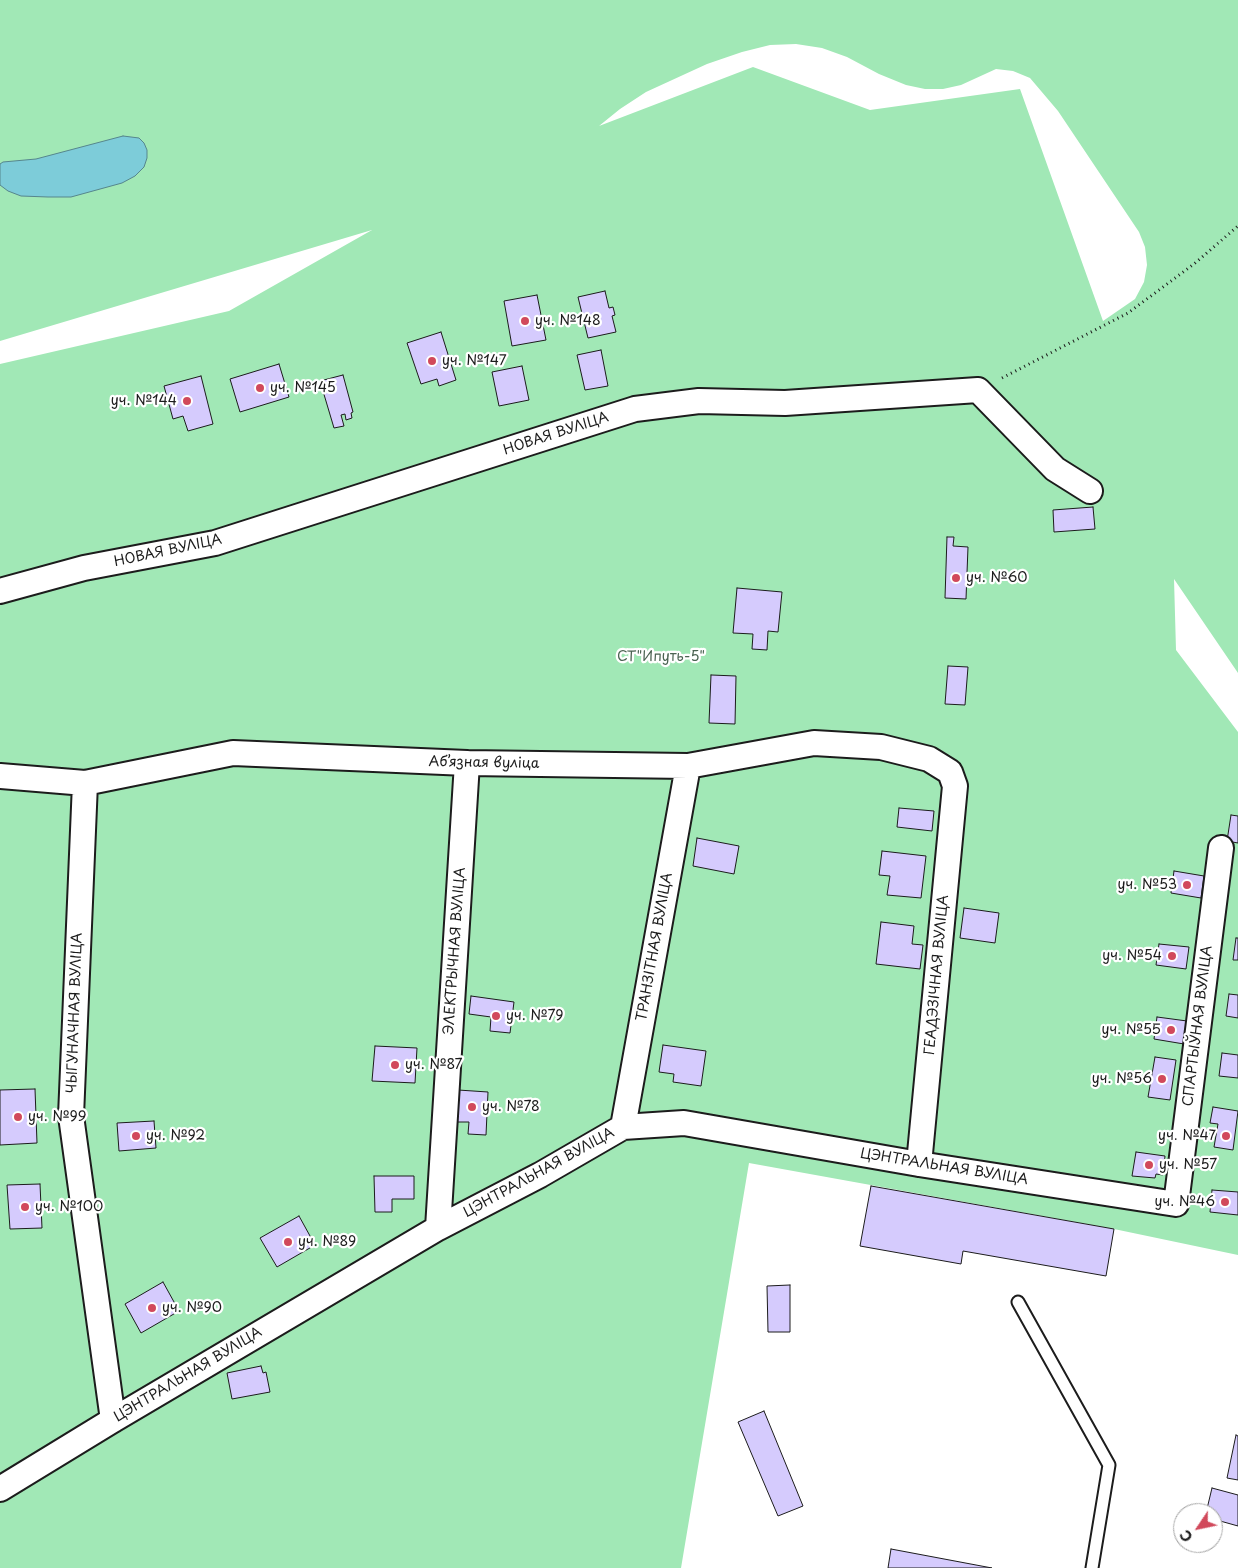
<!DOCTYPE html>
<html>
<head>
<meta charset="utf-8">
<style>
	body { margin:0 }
	#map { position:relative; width:1238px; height:1568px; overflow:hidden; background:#fff; font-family:"Playpen Sans",sans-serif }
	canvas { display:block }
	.north { position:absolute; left:1173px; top:1503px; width:50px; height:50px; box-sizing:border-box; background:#fff; border:1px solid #a4a4a4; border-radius:50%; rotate:236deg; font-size:14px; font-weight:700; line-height:20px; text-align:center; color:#1c1c1c }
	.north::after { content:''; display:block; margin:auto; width:18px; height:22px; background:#d1495b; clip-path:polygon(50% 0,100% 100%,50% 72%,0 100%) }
</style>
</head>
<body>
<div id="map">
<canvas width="1238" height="1568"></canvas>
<div class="north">С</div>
</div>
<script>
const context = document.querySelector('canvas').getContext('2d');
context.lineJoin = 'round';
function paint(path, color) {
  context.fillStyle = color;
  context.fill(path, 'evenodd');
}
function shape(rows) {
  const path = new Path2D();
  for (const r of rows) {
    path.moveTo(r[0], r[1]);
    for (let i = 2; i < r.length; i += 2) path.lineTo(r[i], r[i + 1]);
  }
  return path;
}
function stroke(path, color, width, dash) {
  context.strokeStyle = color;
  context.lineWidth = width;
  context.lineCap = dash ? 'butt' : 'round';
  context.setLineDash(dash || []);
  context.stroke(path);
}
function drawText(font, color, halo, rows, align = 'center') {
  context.font = font + ' "Playpen Sans",sans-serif';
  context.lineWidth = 4.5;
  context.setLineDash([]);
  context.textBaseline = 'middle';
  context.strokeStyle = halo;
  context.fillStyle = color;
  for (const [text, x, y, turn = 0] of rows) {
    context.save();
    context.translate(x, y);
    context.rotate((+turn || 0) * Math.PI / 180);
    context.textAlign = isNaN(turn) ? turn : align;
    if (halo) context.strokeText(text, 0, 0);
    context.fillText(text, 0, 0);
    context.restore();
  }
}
paint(shape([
	[0,0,1238,0,1238,673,1174,579,1176,650,1238,732,1238,1255,1114,1229,749,1163,681,1568,0,1568,0,364,229,311,372,230,0,341],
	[796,44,822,48,847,57,879,74,906,85,925,89,943,89,961,85,996,69,1013,71,1030,78,1058,111,1139,232,1145,247,1147,265,1144,282,1135,299,1103,321,1020,89,870,110,753,67,599,126,620,109,646,92,707,64,742,52,770,45]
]), '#a1e8b6');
const water = shape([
	[123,136,139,138,144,143,147,150,147,158,144,167,135,176,122,183,71,197,48,197,21,196,8,191,0,185,0,164,3,162,36,159,123,136]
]);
paint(water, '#7dccd9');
stroke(water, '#56868d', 1);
const building = shape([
	[605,291,609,308,613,307,615,315,612,316,616,332,588,338,578,297,605,291],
	[537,295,546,340,512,346,504,301,537,295],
	[441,332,456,380,439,386,437,379,421,384,407,343,441,332],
	[601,350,608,386,585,390,577,355,601,350],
	[279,364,289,397,240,412,230,379,279,364],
	[522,366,529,400,499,406,492,372,522,366],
	[343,375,353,412,351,413,352,418,346,420,345,414,341,415,344,426,334,428,320,381,343,375],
	[201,376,213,424,188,431,183,416,173,419,164,386,201,376],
	[1093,507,1095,529,1054,532,1053,510,1093,507],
	[947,537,954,537,953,546,968,547,966,599,945,598,947,537],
	[737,588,782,592,778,632,768,631,767,650,752,649,753,634,733,633,737,588],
	[948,666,968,667,965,705,945,704,948,666],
	[711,675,736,676,735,724,709,723,711,675],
	[899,808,934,811,932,831,897,827,899,808],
	[1231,815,1238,816,1238,843,1227,841,1231,815],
	[697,838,739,846,734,874,693,866,697,838],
	[882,851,926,856,921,898,887,895,890,876,879,875,882,851],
	[1174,871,1204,876,1201,898,1171,893,1174,871],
	[964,908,999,913,995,943,960,938,964,908],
	[881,922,914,926,912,944,923,945,920,969,876,964,881,922],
	[1236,938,1238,938,1238,960,1233,960,1236,938],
	[1159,944,1189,947,1186,969,1156,965,1159,944],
	[1229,994,1238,995,1238,1018,1226,1016,1229,994],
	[471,996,514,1002,510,1033,490,1031,491,1017,469,1014,471,996],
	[1157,1017,1187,1021,1184,1044,1154,1039,1157,1017],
	[663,1045,706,1051,701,1086,673,1082,674,1074,659,1072,663,1045],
	[375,1046,417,1048,415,1083,372,1081,375,1046],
	[1222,1053,1238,1055,1238,1078,1219,1076,1222,1053],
	[1155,1057,1176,1060,1170,1100,1148,1097,1155,1057],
	[35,1089,37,1143,0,1145,0,1090,35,1089],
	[458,1090,488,1092,486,1135,468,1134,469,1122,457,1122,458,1090],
	[1213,1107,1238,1111,1233,1150,1214,1147,1218,1124,1210,1123,1213,1107],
	[154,1121,156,1148,119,1151,117,1123,154,1121],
	[1136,1152,1165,1156,1163,1175,1156,1174,1155,1178,1132,1176,1136,1152],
	[374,1176,414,1176,414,1199,392,1199,392,1212,375,1212,374,1176],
	[40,1184,42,1228,10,1229,7,1185,40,1184],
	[871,1186,1114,1229,1106,1276,963,1251,961,1264,860,1246,871,1186],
	[1212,1190,1238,1192,1238,1215,1210,1212,1212,1190],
	[299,1216,315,1245,277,1267,260,1238,299,1216],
	[163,1282,179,1311,141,1333,125,1304,163,1282],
	[790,1285,790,1332,768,1332,767,1286,790,1285],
	[261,1366,263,1373,266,1372,270,1392,232,1399,227,1373,261,1366],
	[764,1411,803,1506,778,1516,738,1422,764,1411],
	[1236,1435,1238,1436,1238,1480,1227,1478,1236,1435],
	[1212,1488,1238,1495,1238,1526,1213,1519,1213,1513,1206,1513,1212,1488],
	[891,1549,992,1568,888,1568,891,1549]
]);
paint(building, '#d5cbfd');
stroke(building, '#1c1c1c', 1);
const service = shape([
	[1018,1302,1109,1465,1092,1568]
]);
const minor = shape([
	[0,591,84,568,215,543,635,409,699,401,785,403,978,390,1055,469,1090,491],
	[0,776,85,783,233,753,467,763,688,766,814,743,881,747,929,759,950,772,955,786,919,1164],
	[85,783,71,1116,113,1420],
	[623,1127,688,766],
	[438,1228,467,763],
	[0,1489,113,1420,438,1228,540,1175,623,1127,684,1123,919,1164,1176,1204,1221,848]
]);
stroke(service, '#1c1c1c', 15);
stroke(minor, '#1c1c1c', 28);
stroke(shape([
	[1002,378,1128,313,1194,264,1238,226]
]), '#1c1c1c', 3, [1, 4]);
stroke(service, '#fff', 11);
stroke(minor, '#fff', 24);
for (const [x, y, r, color] of [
	[525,321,5,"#d1495b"],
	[432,361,5,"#d1495b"],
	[260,388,5,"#d1495b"],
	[187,401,5,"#d1495b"],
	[956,578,5,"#d1495b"],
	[1187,885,5,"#d1495b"],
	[1172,956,5,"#d1495b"],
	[496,1016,5,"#d1495b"],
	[1171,1030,5,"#d1495b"],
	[395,1065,5,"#d1495b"],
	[1162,1079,5,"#d1495b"],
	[472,1107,5,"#d1495b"],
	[18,1117,5,"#d1495b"],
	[136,1136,5,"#d1495b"],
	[1226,1136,5,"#d1495b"],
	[1149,1165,5,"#d1495b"],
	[1225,1202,5,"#d1495b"],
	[25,1207,5,"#d1495b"],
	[288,1242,5,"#d1495b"],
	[152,1308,5,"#d1495b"]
]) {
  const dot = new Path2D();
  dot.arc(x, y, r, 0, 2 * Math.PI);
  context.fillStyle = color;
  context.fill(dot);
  stroke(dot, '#fff', 2);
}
drawText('14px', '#1c1c1c', '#fff', [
	["уч. №148",535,321],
	["уч. №147",442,361],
	["уч. №145",270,388],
	["уч. №144",177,401,"right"],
	["уч. №60",966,578],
	["уч. №53",1177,885,"right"],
	["уч. №54",1162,956,"right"],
	["уч. №79",506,1016],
	["уч. №55",1161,1030,"right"],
	["уч. №87",405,1065],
	["уч. №56",1152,1079,"right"],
	["уч. №78",482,1107],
	["уч. №99",28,1117],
	["уч. №92",146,1136],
	["уч. №47",1216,1136,"right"],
	["уч. №57",1159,1165],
	["уч. №46",1215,1202,"right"],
	["уч. №100",35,1207],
	["уч. №89",298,1242],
	["уч. №90",162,1308]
], 'left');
drawText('14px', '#1c1c1c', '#fff', [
	["НОВАЯ ВУЛІЦА",556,434,-18],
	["НОВАЯ ВУЛІЦА",168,551,-12],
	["Абʼязная вуліца",484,763,1],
	["ТРАНЗІТНАЯ ВУЛІЦА",655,947,-80],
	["ЭЛЕКТРЫЧНАЯ ВУЛІЦА",455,951,-86],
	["ГЕАДЭЗІЧНАЯ ВУЛІЦА",937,975,-85],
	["ЧЫГУНАЧНАЯ ВУЛІЦА",75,1013,-88],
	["СПАРТЫЎНАЯ ВУЛІЦА",1198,1026,-83],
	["ЦЭНТРАЛЬНАЯ ВУЛІЦА",944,1167,9],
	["ЦЭНТРАЛЬНАЯ ВУЛІЦА",539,1173,-29],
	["ЦЭНТРАЛЬНАЯ ВУЛІЦА",188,1375,-31]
]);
drawText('14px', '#4b6352', '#fff', [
	["СТ\"Ипуть-5\"",661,657]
]);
</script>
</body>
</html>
